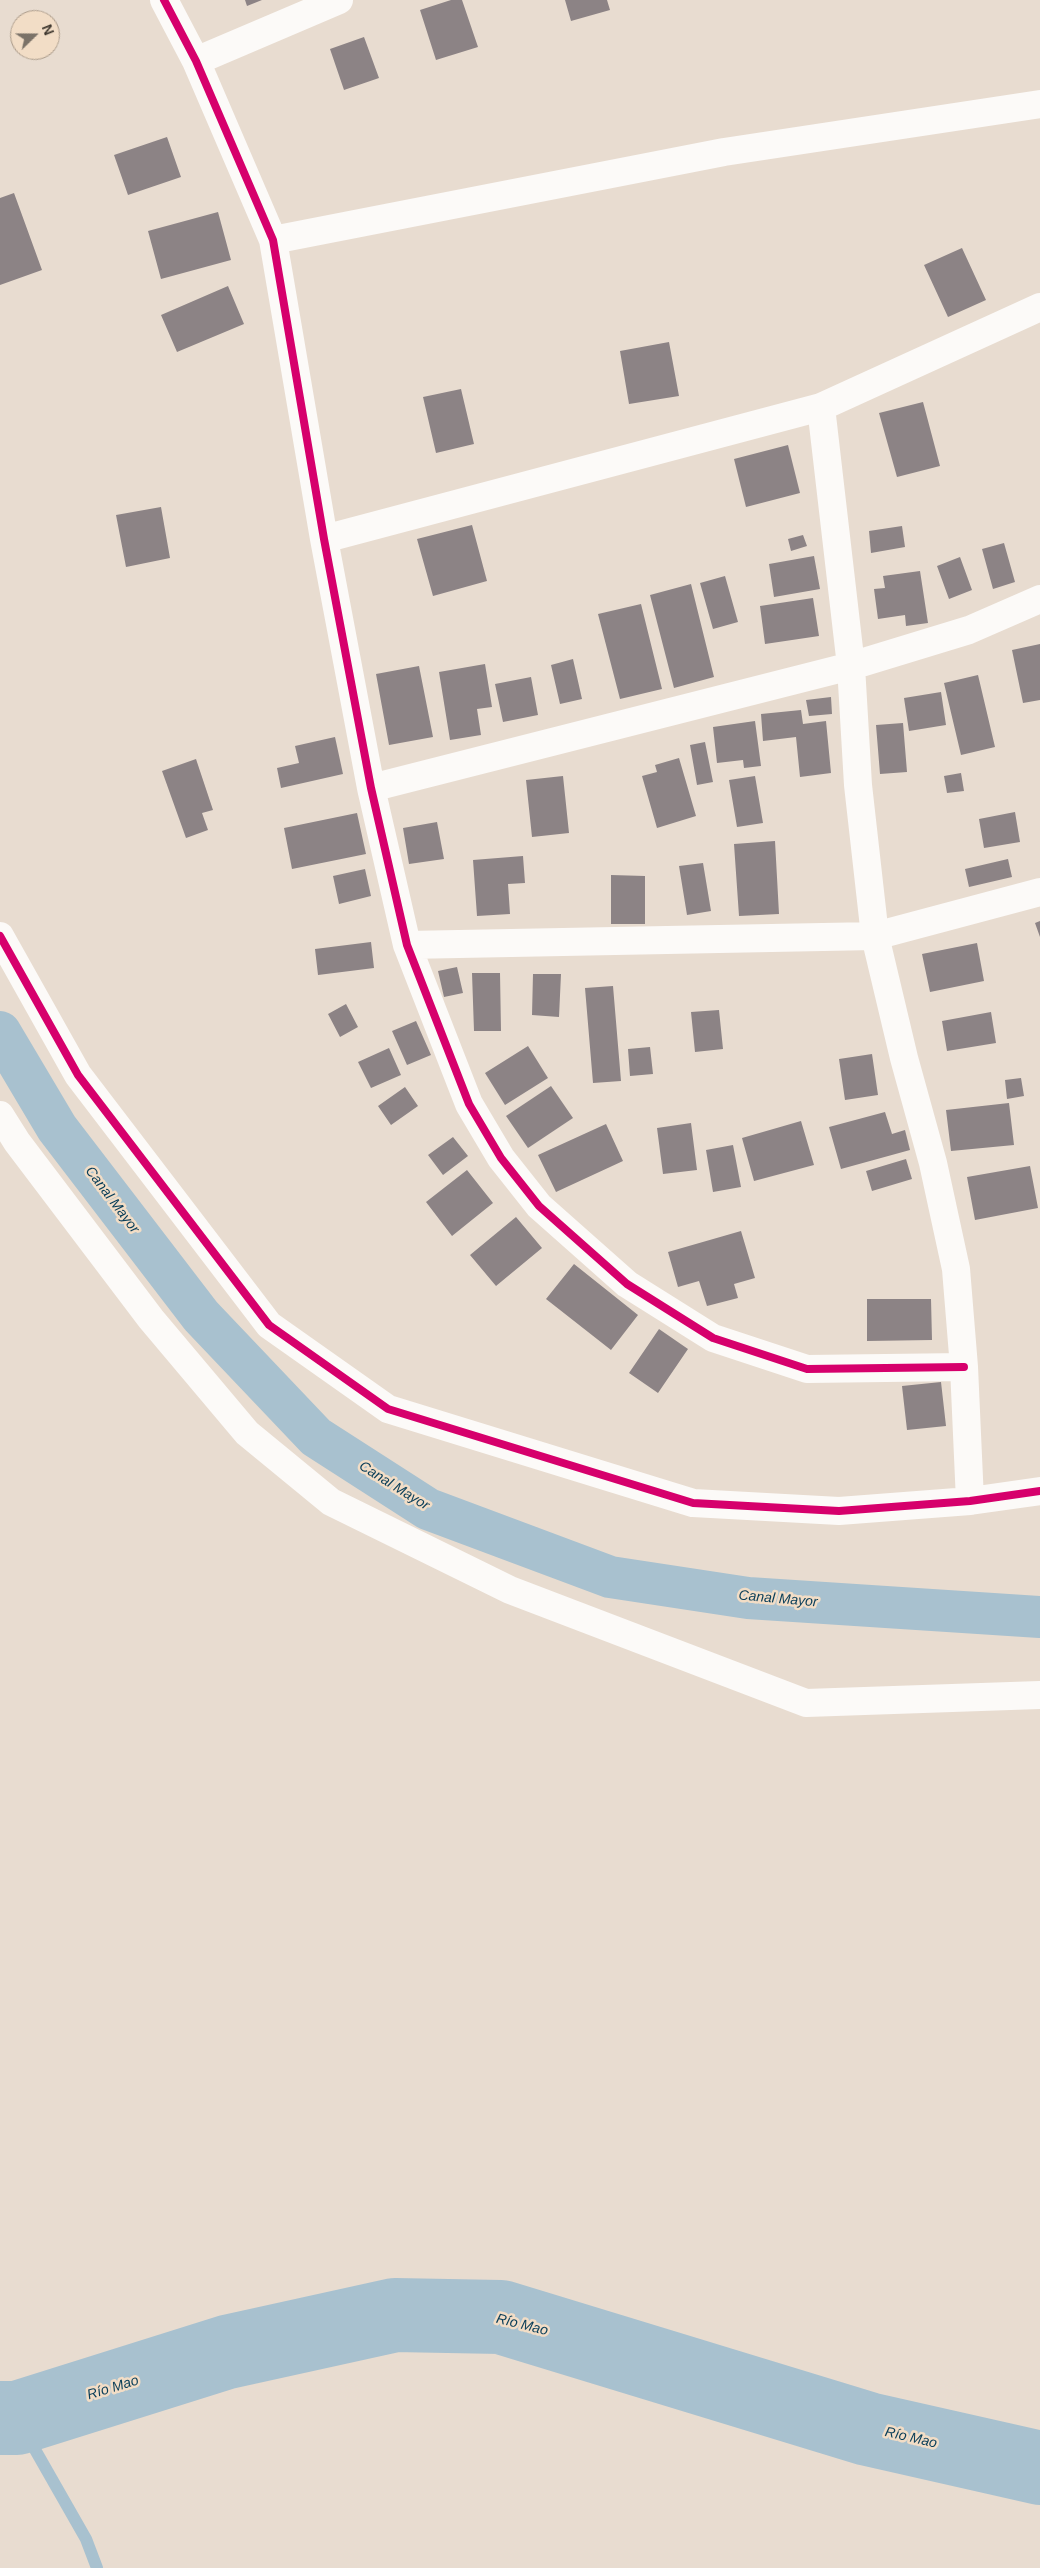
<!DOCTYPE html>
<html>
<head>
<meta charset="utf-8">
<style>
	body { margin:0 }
	#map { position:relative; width:1040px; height:2568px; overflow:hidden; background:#e8dcd0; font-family:Arial,sans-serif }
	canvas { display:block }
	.north { position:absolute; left:10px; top:10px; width:50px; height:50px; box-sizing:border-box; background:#f2ddc6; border:1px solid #ab9b8a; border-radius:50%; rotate:68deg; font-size:14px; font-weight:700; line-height:20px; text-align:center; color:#413930 }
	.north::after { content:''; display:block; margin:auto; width:18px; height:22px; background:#7b7268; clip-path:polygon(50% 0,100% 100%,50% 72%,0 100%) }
</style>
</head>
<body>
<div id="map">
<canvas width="1040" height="2568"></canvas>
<div class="north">N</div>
</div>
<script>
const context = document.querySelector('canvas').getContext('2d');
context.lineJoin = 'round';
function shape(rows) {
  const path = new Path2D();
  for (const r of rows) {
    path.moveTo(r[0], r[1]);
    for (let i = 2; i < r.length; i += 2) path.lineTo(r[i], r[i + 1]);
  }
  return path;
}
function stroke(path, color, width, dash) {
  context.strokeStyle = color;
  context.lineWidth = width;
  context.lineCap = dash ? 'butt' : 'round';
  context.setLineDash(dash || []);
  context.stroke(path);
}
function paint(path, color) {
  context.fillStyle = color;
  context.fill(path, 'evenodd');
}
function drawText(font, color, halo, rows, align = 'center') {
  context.font = font + ' Arial,sans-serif';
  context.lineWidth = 5;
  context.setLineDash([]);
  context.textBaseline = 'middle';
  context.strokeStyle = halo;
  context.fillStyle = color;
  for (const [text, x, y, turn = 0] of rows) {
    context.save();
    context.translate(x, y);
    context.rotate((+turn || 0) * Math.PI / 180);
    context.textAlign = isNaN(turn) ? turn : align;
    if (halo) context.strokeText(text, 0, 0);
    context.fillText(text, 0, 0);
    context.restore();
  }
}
stroke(shape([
	[17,2418,86,2539,97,2568]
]), '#a8c1cf', 12);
stroke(shape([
	[0,1032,57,1128,201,1316,316,1437,428,1509,610,1577,748,1598,1040,1617]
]), '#a8c1cf', 42);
stroke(shape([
	[0,2418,17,2418,227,2352,395,2315,501,2317,868,2429,1040,2468]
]), '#a8c1cf', 74);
paint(shape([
	[245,0,262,0,247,6],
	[451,0,462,0,478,47,436,60,420,10],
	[565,0,607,0,610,10,571,21],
	[364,37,379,78,344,90,330,49],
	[167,137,181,177,128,195,114,155],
	[14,193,42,270,0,285,0,198],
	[218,212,231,260,161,279,148,231],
	[962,248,986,300,948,317,924,265],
	[228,286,244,324,177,352,161,315],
	[669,342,679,396,629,404,620,351],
	[461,389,474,444,436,453,423,397],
	[923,402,940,466,897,477,879,413],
	[788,445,800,493,746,507,734,459],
	[161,507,170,558,126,567,116,515],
	[472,525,487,581,433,596,417,539],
	[902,526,905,547,871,553,869,531],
	[803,535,807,546,791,551,788,539],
	[1004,543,1015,582,993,589,982,549],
	[814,556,820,589,774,597,769,564],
	[960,557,972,590,949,599,937,566],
	[920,571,928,623,906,626,905,615,878,619,874,589,885,588,883,576],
	[725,576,738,622,713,629,700,583],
	[691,584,714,677,674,688,650,595],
	[813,598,819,636,765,644,760,606],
	[641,604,662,689,620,699,598,614],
	[1040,644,1040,700,1023,703,1012,650],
	[573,659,582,699,560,704,551,665],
	[485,664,492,707,477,709,481,735,450,740,439,672],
	[419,666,433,737,389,745,376,674],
	[978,675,995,747,961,755,944,683],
	[531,677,538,715,503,722,495,684],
	[941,692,946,725,909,731,904,698],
	[831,697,832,714,809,716,806,700],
	[801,710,803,724,826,721,831,773,800,777,796,737,763,741,761,714],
	[755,721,761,766,744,768,743,760,717,763,713,727],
	[903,723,907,772,880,774,876,725],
	[335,737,343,774,281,788,277,768,299,763,295,746],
	[705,742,713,782,697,785,690,745],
	[679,758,696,816,657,828,642,776,657,772,655,765],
	[196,759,213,810,202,813,208,830,186,838,162,771],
	[961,773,964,791,947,793,944,776],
	[563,776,569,833,532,837,526,780],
	[755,776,763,823,737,827,729,780],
	[1015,812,1020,842,984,848,979,819],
	[357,813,366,854,292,869,284,828],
	[437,822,444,859,409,864,403,828],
	[775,841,779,914,739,916,734,844],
	[523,856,525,883,508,884,510,914,477,916,473,860],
	[1008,859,1012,877,969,887,965,869],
	[703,863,711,911,687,915,679,866],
	[365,869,371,896,339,904,333,876],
	[611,875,645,876,645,924,611,924],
	[1040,921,1040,937,1035,923],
	[371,942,374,968,318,975,315,949],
	[977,943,984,981,930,992,922,954],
	[457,967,463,993,444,997,438,971],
	[472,973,500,973,501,1031,474,1031],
	[533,974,561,974,559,1017,532,1015],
	[613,986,621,1081,593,1083,585,988],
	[346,1004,358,1027,340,1037,328,1014],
	[719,1010,723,1049,695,1052,691,1012],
	[991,1012,996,1043,947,1051,942,1021],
	[416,1021,431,1055,407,1065,392,1031],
	[528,1046,548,1078,505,1105,485,1073],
	[650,1047,653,1074,630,1076,628,1049],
	[389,1048,401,1075,371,1088,358,1062],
	[872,1054,878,1095,845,1100,839,1059],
	[1021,1078,1024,1096,1007,1099,1005,1080],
	[551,1086,573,1118,528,1148,506,1116],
	[405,1087,418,1106,391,1125,378,1106],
	[1009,1103,1014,1145,951,1151,946,1110],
	[885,1112,892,1134,905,1130,910,1150,841,1169,829,1127],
	[801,1121,814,1165,754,1181,742,1138],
	[691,1123,697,1170,663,1174,657,1128],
	[606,1124,623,1161,556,1192,538,1155],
	[453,1137,468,1156,443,1175,428,1155],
	[733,1145,741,1187,713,1192,706,1150],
	[906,1159,912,1179,872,1191,866,1171],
	[1030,1166,1038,1208,975,1220,967,1177],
	[467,1170,493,1203,452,1236,426,1202],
	[516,1217,542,1248,496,1286,470,1255],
	[741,1231,755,1278,734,1284,738,1298,707,1306,699,1281,678,1287,668,1252],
	[574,1264,638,1315,611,1350,546,1299],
	[867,1299,931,1299,932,1340,867,1341],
	[659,1329,688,1349,658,1393,629,1373],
	[941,1382,946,1426,907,1430,902,1386]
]), '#8c8385');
stroke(shape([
	[164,0,196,61,273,240,324,539,371,788,407,945,469,1104,501,1158,539,1206,627,1284,713,1338,807,1369,964,1367],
	[196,61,339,0],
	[273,240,724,152,1040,104],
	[821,407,851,666,858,785,875,936,904,1058,933,1163,956,1269,964,1367,970,1501],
	[324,539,821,407,1040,307],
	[371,788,851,666,969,630,1040,599],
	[0,936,78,1075,269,1325,388,1409,693,1503,839,1511,970,1501,1040,1491],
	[407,945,875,936,1040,892],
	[0,1115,17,1142,151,1319,247,1433,331,1502,510,1590,806,1703,1040,1695]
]), '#fcfaf8', 28);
stroke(shape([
	[164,0,196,61,273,240,324,539,371,788,407,945,469,1104,501,1158,539,1206,627,1284,713,1338,807,1369,964,1367],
	[0,936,78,1075,269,1325,388,1409,693,1503,839,1511,970,1501,1040,1491]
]), '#d6006c', 8);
drawText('italic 14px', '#083d58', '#f2ddc6', [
	["Canal Mayor",112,1200,53],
	["Canal Mayor",394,1486,32],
	["Canal Mayor",778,1599,5],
	["Río Mao",522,2325,14],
	["Río Mao",113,2388,-17],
	["Río Mao",911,2438,13]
]);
</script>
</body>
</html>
